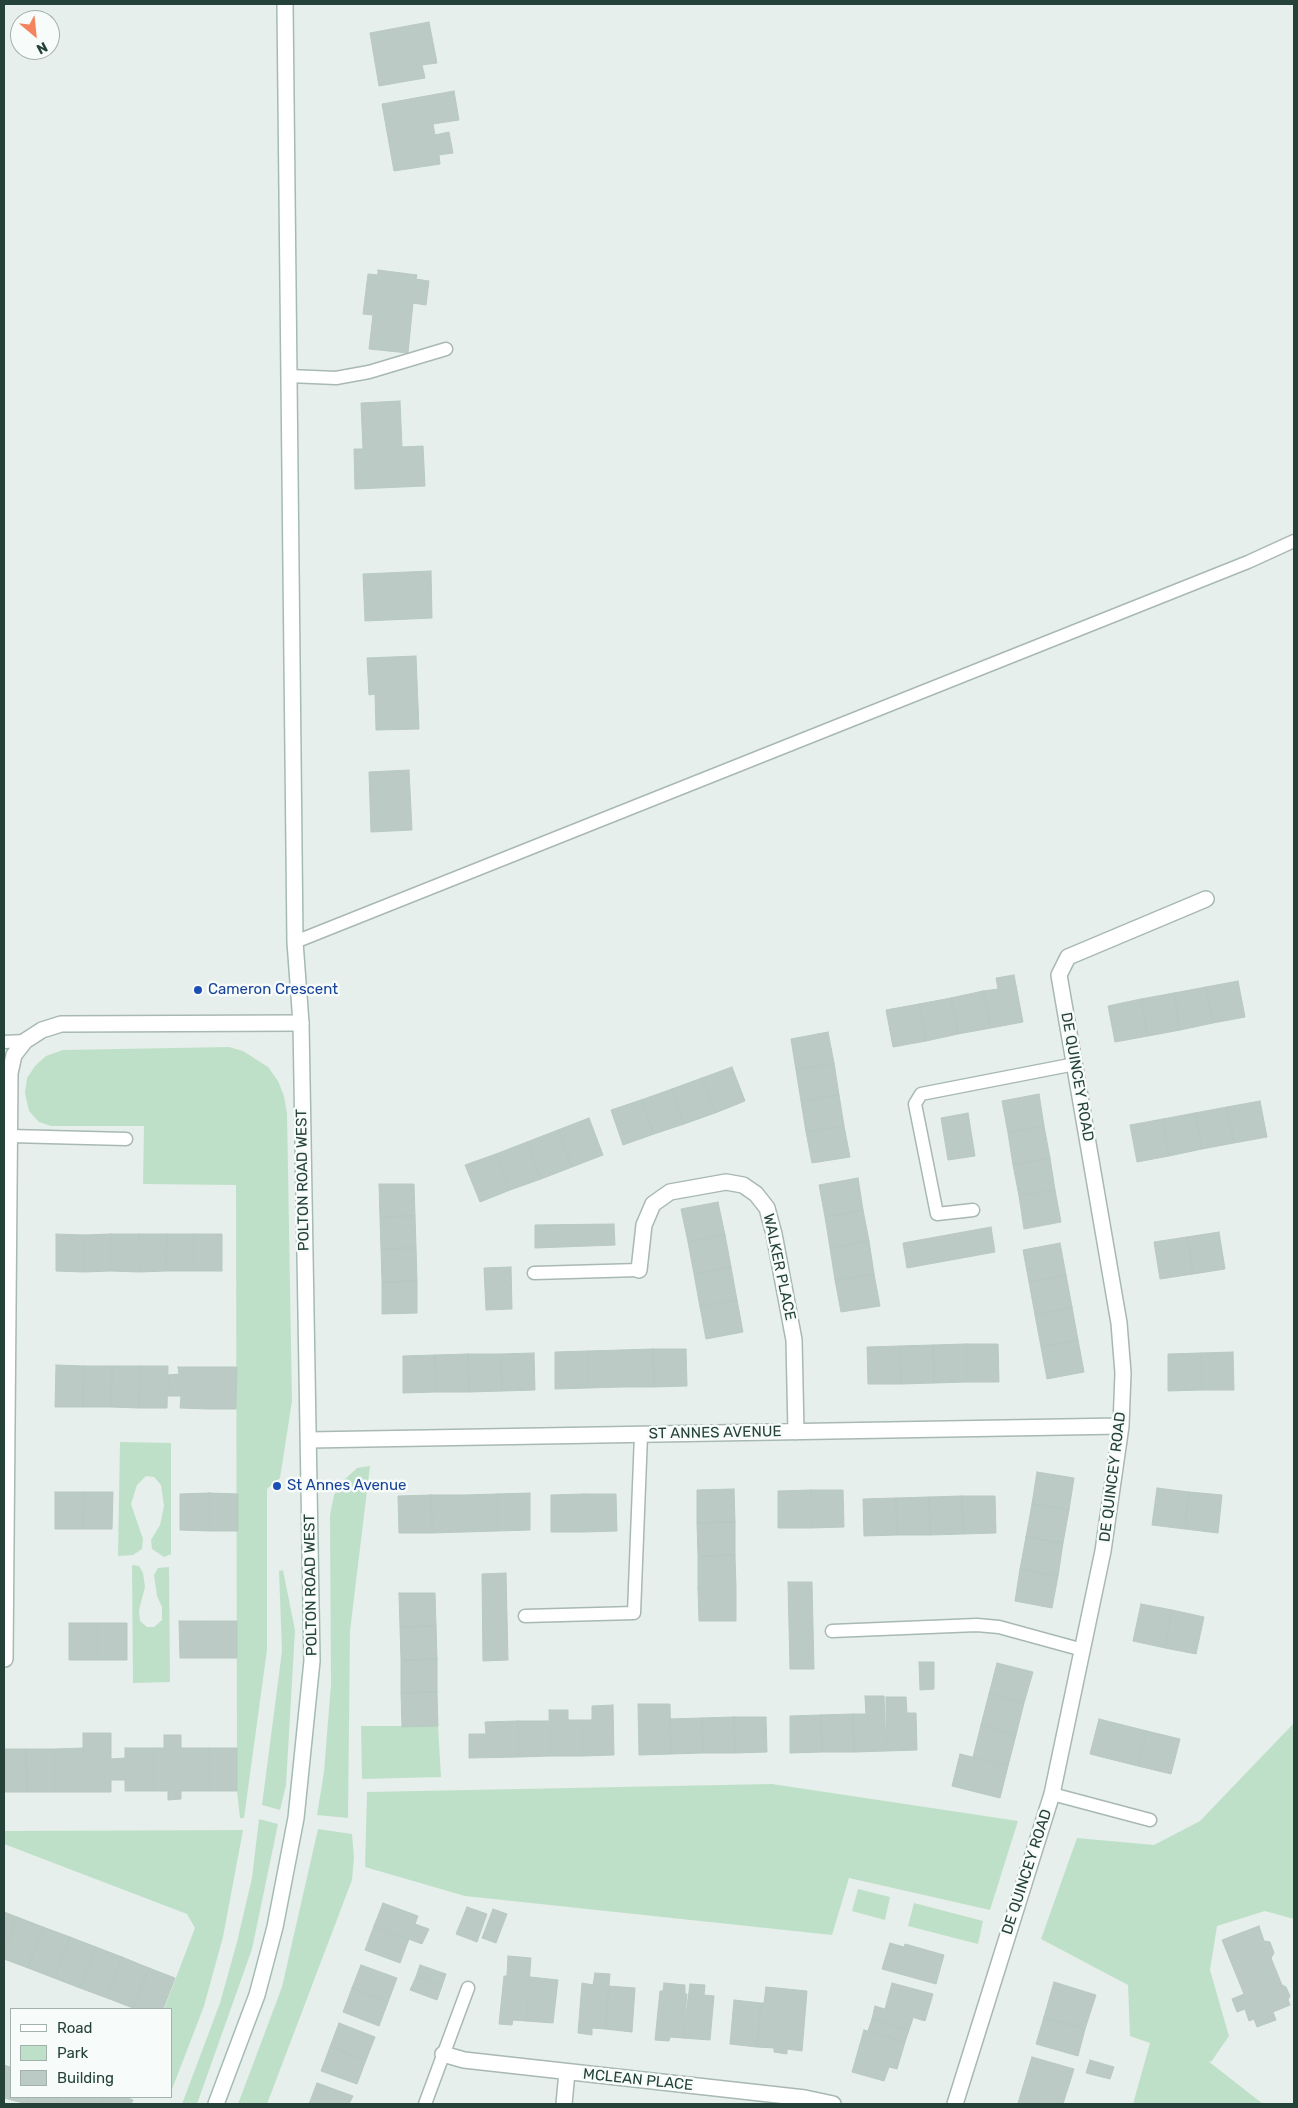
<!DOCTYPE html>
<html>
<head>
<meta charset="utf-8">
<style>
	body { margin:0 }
	#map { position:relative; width:1298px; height:2108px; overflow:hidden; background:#e6efeb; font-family:Rubik,sans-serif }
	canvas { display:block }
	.frame { position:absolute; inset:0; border:5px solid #24423a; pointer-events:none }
	.legend { position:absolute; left:10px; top:2008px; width:162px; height:90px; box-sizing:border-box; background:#f7fbf9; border:1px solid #a3b1ad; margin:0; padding:6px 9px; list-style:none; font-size:15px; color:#24423a }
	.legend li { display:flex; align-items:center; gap:10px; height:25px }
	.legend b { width:25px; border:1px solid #a3b1ad }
	.north { position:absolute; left:10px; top:10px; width:50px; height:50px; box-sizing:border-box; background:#f7fbf9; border:1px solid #a3b1ad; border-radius:50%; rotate:152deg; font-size:14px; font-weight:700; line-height:20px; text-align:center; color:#24423a }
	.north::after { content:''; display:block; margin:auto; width:18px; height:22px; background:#f4845f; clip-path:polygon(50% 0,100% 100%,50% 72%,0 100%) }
</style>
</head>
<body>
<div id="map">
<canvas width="1298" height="2108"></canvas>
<div class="frame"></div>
<ul class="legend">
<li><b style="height:6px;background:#fff"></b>Road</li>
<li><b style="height:14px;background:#bfe0c8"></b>Park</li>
<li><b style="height:14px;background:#bbcac4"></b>Building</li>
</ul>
<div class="north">N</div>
</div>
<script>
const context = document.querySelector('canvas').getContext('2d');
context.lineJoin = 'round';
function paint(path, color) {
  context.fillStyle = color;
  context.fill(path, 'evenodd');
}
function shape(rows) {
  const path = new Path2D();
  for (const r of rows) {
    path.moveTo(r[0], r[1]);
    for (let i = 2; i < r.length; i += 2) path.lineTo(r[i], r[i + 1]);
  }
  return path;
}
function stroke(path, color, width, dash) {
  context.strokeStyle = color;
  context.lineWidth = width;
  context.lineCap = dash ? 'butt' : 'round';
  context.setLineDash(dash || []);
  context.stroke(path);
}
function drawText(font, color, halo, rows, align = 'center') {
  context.font = font + ' Rubik,sans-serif';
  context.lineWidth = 5;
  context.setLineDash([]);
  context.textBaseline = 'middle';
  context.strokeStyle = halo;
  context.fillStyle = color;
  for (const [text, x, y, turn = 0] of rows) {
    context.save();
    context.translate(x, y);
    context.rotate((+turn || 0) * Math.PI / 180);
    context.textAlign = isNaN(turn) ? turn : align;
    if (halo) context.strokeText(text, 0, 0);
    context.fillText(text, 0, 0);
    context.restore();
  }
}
paint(shape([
	[229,1047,243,1051,268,1067,278,1081,284,1096,287,1113,292,1401,280,1478,267,1489,267,1650,244,1818,240,1818,237,1791,236,1185,143,1184,144,1126,51,1126,39,1122,29,1111,25,1093,27,1078,35,1066,46,1056,63,1050],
	[120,1442,171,1443,171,1554,164,1557,152,1549,151,1540,160,1525,164,1506,161,1485,154,1477,146,1476,137,1485,131,1504,143,1539,142,1549,133,1555,118,1556],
	[370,1466,350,1631,348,1818,317,1815,324,1772,331,1684,330,1515,334,1495,344,1480,357,1468],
	[132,1565,139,1566,143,1573,145,1587,139,1610,140,1621,147,1627,154,1627,162,1620,162,1607,157,1596,154,1575,158,1568,169,1567,170,1682,133,1683],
	[283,1570,295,1630,286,1785,280,1810,262,1805,282,1651,279,1571],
	[1294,1723,1294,1919,1265,1911,1217,1926,1210,1970,1229,2036,1211,2062,1208,2061,1263,2104,1133,2104,1150,2043,1130,2036,1128,1985,1041,1939,1077,1838,1154,1845,1200,1821],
	[361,1726,438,1726,441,1777,362,1779],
	[772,1784,1018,1821,990,1910,849,1878,832,1935,465,1896,365,1867,367,1792],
	[259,1819,278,1824,252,1949,197,2104,182,2104,220,2003,237,1942,252,1878],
	[318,1829,352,1834,354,1858,352,1880,267,2104,238,2104,282,1987],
	[243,1830,223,1937,204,2006,171,2092,171,2009,164,2009,195,1928,187,1914,4,1844,4,1831],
	[858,1889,890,1897,885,1920,852,1911],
	[914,1903,983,1921,978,1944,908,1926]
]), '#bfe0c8');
const building = shape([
	[429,22,437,63,422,65,425,78,379,86,370,33,429,22],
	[454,91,459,120,433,124,435,135,449,132,453,153,439,155,440,164,394,171,382,104,454,91],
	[378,270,417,275,416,279,429,281,426,305,413,303,408,353,369,349,373,315,363,314,368,274,378,275,378,270],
	[400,401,402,447,423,446,425,486,355,489,354,449,363,449,361,403,400,401],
	[431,571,432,618,365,621,363,574,431,571],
	[416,656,419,729,376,730,375,694,369,695,367,658,416,656],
	[409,770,412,830,371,832,369,772,409,770],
	[1014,975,1023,1022,991,1028,983,991,998,989,996,978,1014,975],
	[1238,981,1245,1017,1213,1023,1206,987,1238,981],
	[1206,987,1213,1023,1180,1030,1174,993,1206,987],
	[983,991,991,1028,958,1034,951,998,983,991],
	[1174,993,1180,1030,1148,1036,1141,999,1174,993],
	[951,998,958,1034,926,1041,919,1004,951,998],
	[1141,999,1148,1036,1115,1042,1108,1006,1141,999],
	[919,1004,926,1041,893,1047,886,1010,919,1004],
	[828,1032,834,1063,796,1070,791,1039,828,1032],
	[834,1063,839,1095,801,1101,796,1070,834,1063],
	[732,1067,745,1101,715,1113,702,1078,732,1067],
	[702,1078,715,1113,684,1124,672,1089,702,1078],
	[672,1089,684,1124,654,1134,641,1100,672,1089],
	[1039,1094,1044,1126,1008,1133,1002,1101,1039,1094],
	[839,1095,844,1126,806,1132,801,1101,839,1095],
	[641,1100,654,1134,623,1145,611,1110,641,1100],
	[1260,1101,1267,1137,1234,1143,1227,1107,1260,1101],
	[1227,1107,1234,1143,1202,1149,1195,1113,1227,1107],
	[968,1113,975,1156,948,1160,941,1118,968,1113],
	[1195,1113,1202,1149,1169,1156,1163,1119,1195,1113],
	[589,1118,603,1155,572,1167,558,1130,589,1118],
	[1163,1119,1169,1156,1137,1162,1130,1125,1163,1119],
	[844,1126,850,1157,812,1163,806,1132,844,1126],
	[1044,1126,1050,1158,1013,1165,1008,1133,1044,1126],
	[558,1130,572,1167,541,1179,527,1142,558,1130],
	[527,1142,541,1179,510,1190,496,1154,527,1142],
	[496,1154,510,1190,480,1202,465,1165,496,1154],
	[1050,1158,1055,1190,1019,1196,1013,1165,1050,1158],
	[858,1178,863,1210,825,1217,819,1185,858,1178],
	[379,1184,414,1184,415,1216,380,1217,379,1184],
	[1055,1190,1061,1222,1024,1229,1019,1196,1055,1190],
	[718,1202,725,1235,688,1242,681,1209,718,1202],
	[863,1210,869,1241,830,1248,825,1217,863,1210],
	[415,1216,416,1248,381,1249,380,1217,415,1216],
	[614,1224,615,1245,535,1248,535,1225,614,1224],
	[991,1227,995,1252,907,1268,903,1243,991,1227],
	[1219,1232,1225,1269,1193,1274,1187,1237,1219,1232],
	[56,1234,84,1235,84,1272,56,1271,56,1234],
	[111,1234,111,1271,84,1272,84,1235,111,1234],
	[111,1234,139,1234,139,1272,111,1271,111,1234],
	[139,1234,167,1234,166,1271,139,1272,139,1234],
	[167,1234,194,1234,194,1271,166,1271,167,1234],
	[194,1234,222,1234,222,1271,194,1271,194,1234],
	[725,1235,731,1267,694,1274,688,1242,725,1235],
	[1187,1237,1193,1274,1160,1279,1154,1242,1187,1237],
	[869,1241,874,1274,835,1280,830,1248,869,1241],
	[1060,1243,1066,1275,1029,1282,1023,1250,1060,1243],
	[416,1248,417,1281,382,1282,381,1249,416,1248],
	[511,1267,512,1309,486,1310,484,1268,511,1267],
	[731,1267,737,1300,700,1307,694,1274,731,1267],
	[874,1274,880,1306,841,1312,835,1280,874,1274],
	[1066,1275,1072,1307,1035,1315,1029,1282,1066,1275],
	[417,1281,417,1313,382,1314,382,1282,417,1281],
	[737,1300,743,1332,706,1339,700,1307,737,1300],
	[1072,1307,1078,1340,1041,1347,1035,1315,1072,1307],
	[1078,1340,1084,1372,1047,1379,1041,1347,1078,1340],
	[966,1344,998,1344,999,1382,966,1382,966,1344],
	[966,1344,966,1382,934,1383,933,1345,966,1344],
	[933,1345,934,1383,901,1384,900,1346,933,1345],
	[900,1346,901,1384,868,1384,867,1347,900,1346],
	[653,1349,686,1349,687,1386,654,1387,653,1349],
	[653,1349,654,1387,621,1387,621,1350,653,1349],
	[621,1350,621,1387,588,1388,588,1351,621,1350],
	[588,1351,588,1388,555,1389,555,1352,588,1351],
	[1233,1352,1234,1390,1201,1390,1201,1353,1233,1352],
	[534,1353,535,1390,502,1391,501,1354,534,1353],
	[1201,1353,1201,1390,1168,1391,1168,1354,1201,1353],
	[468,1354,501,1354,502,1391,469,1392,468,1354],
	[468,1354,469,1392,436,1392,435,1355,468,1354],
	[435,1355,436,1392,403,1393,403,1356,435,1355],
	[56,1365,84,1366,83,1407,55,1407,56,1365],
	[84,1366,112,1366,111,1407,83,1407,84,1366],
	[112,1366,140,1366,139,1408,111,1407,112,1366],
	[140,1366,168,1366,167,1408,139,1408,140,1366],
	[178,1367,208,1367,208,1409,180,1408,181,1396,168,1396,168,1375,179,1374,178,1367],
	[208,1367,237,1367,236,1409,208,1409,208,1367],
	[1037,1472,1074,1478,1069,1510,1032,1504,1037,1472],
	[1157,1488,1189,1492,1185,1529,1152,1525,1157,1488],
	[734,1489,735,1522,697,1523,697,1490,734,1489],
	[811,1490,843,1490,844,1527,811,1528,811,1490],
	[811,1490,811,1528,778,1528,778,1491,811,1490],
	[55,1492,84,1492,83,1529,55,1529,55,1492],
	[84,1492,113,1492,112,1529,83,1529,84,1492],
	[1189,1492,1222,1495,1218,1533,1185,1529,1189,1492],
	[209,1493,209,1531,180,1530,180,1494,209,1493],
	[209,1493,238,1494,238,1531,209,1531,209,1493],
	[530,1493,530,1530,497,1531,497,1494,530,1493],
	[497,1494,497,1531,464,1532,464,1495,497,1494],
	[584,1494,616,1494,617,1531,584,1532,584,1494],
	[584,1494,584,1532,551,1532,551,1495,584,1494],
	[431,1495,464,1495,464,1532,432,1533,431,1495],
	[431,1495,432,1533,399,1533,398,1496,431,1495],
	[962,1496,995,1496,996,1533,963,1534,962,1496],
	[962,1496,963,1534,930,1535,929,1497,962,1496],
	[929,1497,930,1535,897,1535,896,1498,929,1497],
	[896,1498,897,1535,864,1536,863,1499,896,1498],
	[1032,1504,1069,1510,1063,1543,1026,1537,1032,1504],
	[735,1522,735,1555,698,1556,697,1523,735,1522],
	[1026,1537,1063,1543,1058,1576,1020,1569,1026,1537],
	[735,1555,736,1588,698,1588,698,1556,735,1555],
	[1020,1569,1058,1576,1052,1608,1015,1601,1020,1569],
	[506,1573,508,1660,483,1661,482,1574,506,1573],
	[788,1582,812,1582,814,1669,790,1669,788,1582],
	[698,1588,736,1588,736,1621,699,1621,698,1588],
	[399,1593,435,1593,436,1626,400,1627,399,1593],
	[1141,1604,1172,1610,1165,1648,1133,1641,1141,1604],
	[1172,1610,1204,1617,1196,1654,1165,1648,1172,1610],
	[179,1621,208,1621,208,1658,180,1658,179,1621],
	[208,1621,237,1621,237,1658,208,1658,208,1621],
	[69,1623,98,1623,98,1660,69,1660,69,1623],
	[98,1623,127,1623,127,1660,98,1660,98,1623],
	[436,1626,437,1659,401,1660,400,1627,436,1626],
	[437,1659,437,1692,401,1693,401,1660,437,1659],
	[919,1662,934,1662,934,1689,920,1690,919,1662],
	[997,1663,1033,1672,1024,1703,989,1694,997,1663],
	[437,1692,438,1726,402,1727,401,1693,437,1692],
	[989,1694,1024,1703,1016,1735,981,1725,989,1694],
	[865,1696,884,1696,886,1751,854,1752,853,1714,866,1714,865,1696],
	[886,1697,906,1697,907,1713,916,1713,917,1750,886,1751,886,1697],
	[638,1704,670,1704,671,1754,639,1755,638,1704],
	[613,1705,614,1755,582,1756,582,1720,592,1720,592,1706,613,1705],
	[549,1710,568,1710,568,1720,582,1720,582,1756,550,1756,549,1710],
	[853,1714,854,1752,822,1752,821,1715,853,1714],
	[821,1715,822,1752,790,1753,790,1716,821,1715],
	[734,1717,735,1753,703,1753,702,1718,734,1717],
	[734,1717,766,1717,767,1752,735,1753,734,1717],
	[702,1718,703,1753,671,1754,670,1719,702,1718],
	[1099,1719,1147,1731,1138,1766,1090,1754,1099,1719],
	[518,1721,518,1757,469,1758,469,1734,486,1734,485,1722,518,1721],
	[518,1721,550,1721,550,1756,518,1757,518,1721],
	[981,1725,1016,1735,1008,1766,973,1757,981,1725],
	[1147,1731,1180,1739,1171,1774,1138,1766,1147,1731],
	[83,1733,111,1733,111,1759,125,1758,125,1780,111,1780,111,1792,83,1792,83,1733],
	[164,1735,181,1735,181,1799,168,1800,168,1791,153,1791,153,1748,164,1748,164,1735],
	[83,1748,83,1792,55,1792,55,1749,83,1748],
	[125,1748,153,1748,153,1791,125,1791,125,1748],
	[181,1748,209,1748,209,1791,181,1791,181,1748],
	[209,1748,237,1748,237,1791,209,1791,209,1748],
	[4,1749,26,1749,27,1792,4,1792,4,1749],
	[26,1749,55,1749,55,1792,27,1792,26,1749],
	[960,1754,1008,1766,1000,1798,952,1786,960,1754],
	[383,1903,418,1916,415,1924,429,1929,422,1944,374,1926,383,1903],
	[467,1907,487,1914,477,1942,456,1934,467,1907],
	[493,1909,507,1914,496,1943,482,1938,493,1909],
	[4,1912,17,1917,4,1951,4,1912],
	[17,1917,43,1927,28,1968,4,1959,4,1951,17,1917],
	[374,1926,409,1939,400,1963,365,1950,374,1926],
	[1259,1926,1264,1941,1270,1942,1274,1953,1271,1958,1282,1985,1286,1987,1290,1996,1288,2000,1290,2005,1273,2012,1276,2020,1257,2027,1254,2019,1249,2021,1245,2009,1237,2012,1232,1999,1244,1994,1222,1940,1259,1926],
	[43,1927,70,1937,54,1978,28,1968,43,1927],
	[70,1937,96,1947,80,1988,54,1978,70,1937],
	[890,1943,904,1947,905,1944,944,1955,936,1984,882,1969,890,1943],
	[96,1947,122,1957,107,1998,80,1988,96,1947],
	[508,1956,531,1958,526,2021,513,2020,512,2025,499,2024,504,1976,507,1976,508,1956],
	[122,1957,149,1968,133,2008,107,1998,122,1957],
	[361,1965,397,1978,388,2002,352,1988,361,1965],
	[420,1965,446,1974,442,1986,416,1977,420,1965],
	[149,1968,175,1978,163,2009,133,2008,149,1968],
	[595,1973,610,1974,605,2029,592,2028,592,2035,578,2033,582,1983,593,1985,595,1973],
	[416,1977,442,1986,437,2000,410,1990,416,1977],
	[530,1977,558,1980,553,2023,526,2021,530,1977],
	[1054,1982,1096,1995,1085,2029,1044,2017,1054,1982],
	[664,1983,685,1985,685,1994,687,1994,683,2038,670,2037,669,2041,655,2040,660,1991,663,1991,664,1983],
	[892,1983,933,1994,925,2021,885,2009,892,1983],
	[690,1984,705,1985,704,1995,714,1996,710,2040,683,2038,690,1984],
	[609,1986,635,1988,632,2032,605,2029,609,1986],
	[766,1987,807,1991,802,2051,787,2049,787,2054,774,2052,774,2048,757,2047,761,2003,764,2003,766,1987],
	[352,1988,388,2002,379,2026,343,2012,352,1988],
	[734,2000,761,2003,757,2047,730,2044,734,2000],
	[875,2006,913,2018,909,2030,872,2019,875,2006],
	[1044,2017,1085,2029,1078,2056,1036,2044,1044,2017],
	[872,2019,909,2030,905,2042,868,2031,872,2019],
	[339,2023,375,2037,366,2060,330,2047,339,2023],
	[864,2030,905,2042,897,2069,889,2067,884,2081,852,2072,864,2030],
	[330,2047,366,2060,357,2084,321,2071,330,2047],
	[1032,2057,1074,2069,1063,2104,1018,2103,1032,2057],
	[1090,2060,1114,2067,1110,2079,1086,2073,1090,2060],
	[4,2065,10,2067,11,2065,11,2097,29,2097,27,2104,4,2098,4,2065],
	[317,2083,353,2096,349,2104,309,2104,317,2083],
	[29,2097,59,2097,56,2104,27,2104,29,2097],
	[59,2097,104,2097,102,2104,56,2104,59,2097],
	[104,2097,125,2097,133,2100,131,2104,102,2104,104,2097]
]);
paint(building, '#bbcac4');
stroke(building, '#b8c9c2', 1);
const lane = shape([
	[289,376,336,378,369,372,446,349],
	[295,942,1248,562,1294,541],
	[4,1042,25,1041],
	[10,1136,126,1139],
	[973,1210,937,1214,915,1104,921,1094,1075,1064],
	[534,1273,639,1270],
	[525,1616,634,1613,641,1435],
	[832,1631,977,1625,999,1627,1083,1650],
	[1052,1794,1150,1820],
	[425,2104,468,1988]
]);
const street = shape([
	[639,1270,644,1225,653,1204,670,1192,726,1182,743,1185,756,1194,767,1208,774,1234,794,1340,796,1432],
	[309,1440,1121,1426],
	[5,1659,10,1073,14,1055,25,1041,42,1030,61,1024,301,1023],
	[443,2054,464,2060,805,2098,833,2104],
	[564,2104,567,2072],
	[955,2104,1052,1794,1103,1551,1121,1426,1123,1373,1119,1323,1059,975,1068,957,1206,899]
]);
const secondary = shape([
	[216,2104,257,1995,275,1927,296,1818,312,1661,301,1023,295,942,285,4]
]);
stroke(lane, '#a8b8b2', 15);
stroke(street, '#a8b8b2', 18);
stroke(secondary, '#a4bbb3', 18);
stroke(lane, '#fff', 12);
stroke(street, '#fff', 15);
stroke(secondary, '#fff', 15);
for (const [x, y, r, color] of [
	[198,990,5,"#1a4fb4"],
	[277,1486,5,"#1a4fb4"]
]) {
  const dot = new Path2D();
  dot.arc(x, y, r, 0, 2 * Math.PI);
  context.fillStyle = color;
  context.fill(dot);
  stroke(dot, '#f7fbf9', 2);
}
drawText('15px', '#164399', '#f7fbf9', [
	["Cameron Crescent",208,990],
	["St Annes Avenue",287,1486]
], 'left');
drawText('15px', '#24423a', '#f7fbf9', [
	["DE QUINCEY ROAD",1077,1077,80],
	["POLTON ROAD WEST",303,1180,-91],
	["WALKER PLACE",779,1267,78],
	["ST ANNES AVENUE",715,1433,-1],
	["DE QUINCEY ROAD",1113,1477,-83],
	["POLTON ROAD WEST",311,1585,-91],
	["DE QUINCEY ROAD",1027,1872,-72],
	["MCLEAN PLACE",638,2080,6]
]);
</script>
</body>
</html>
